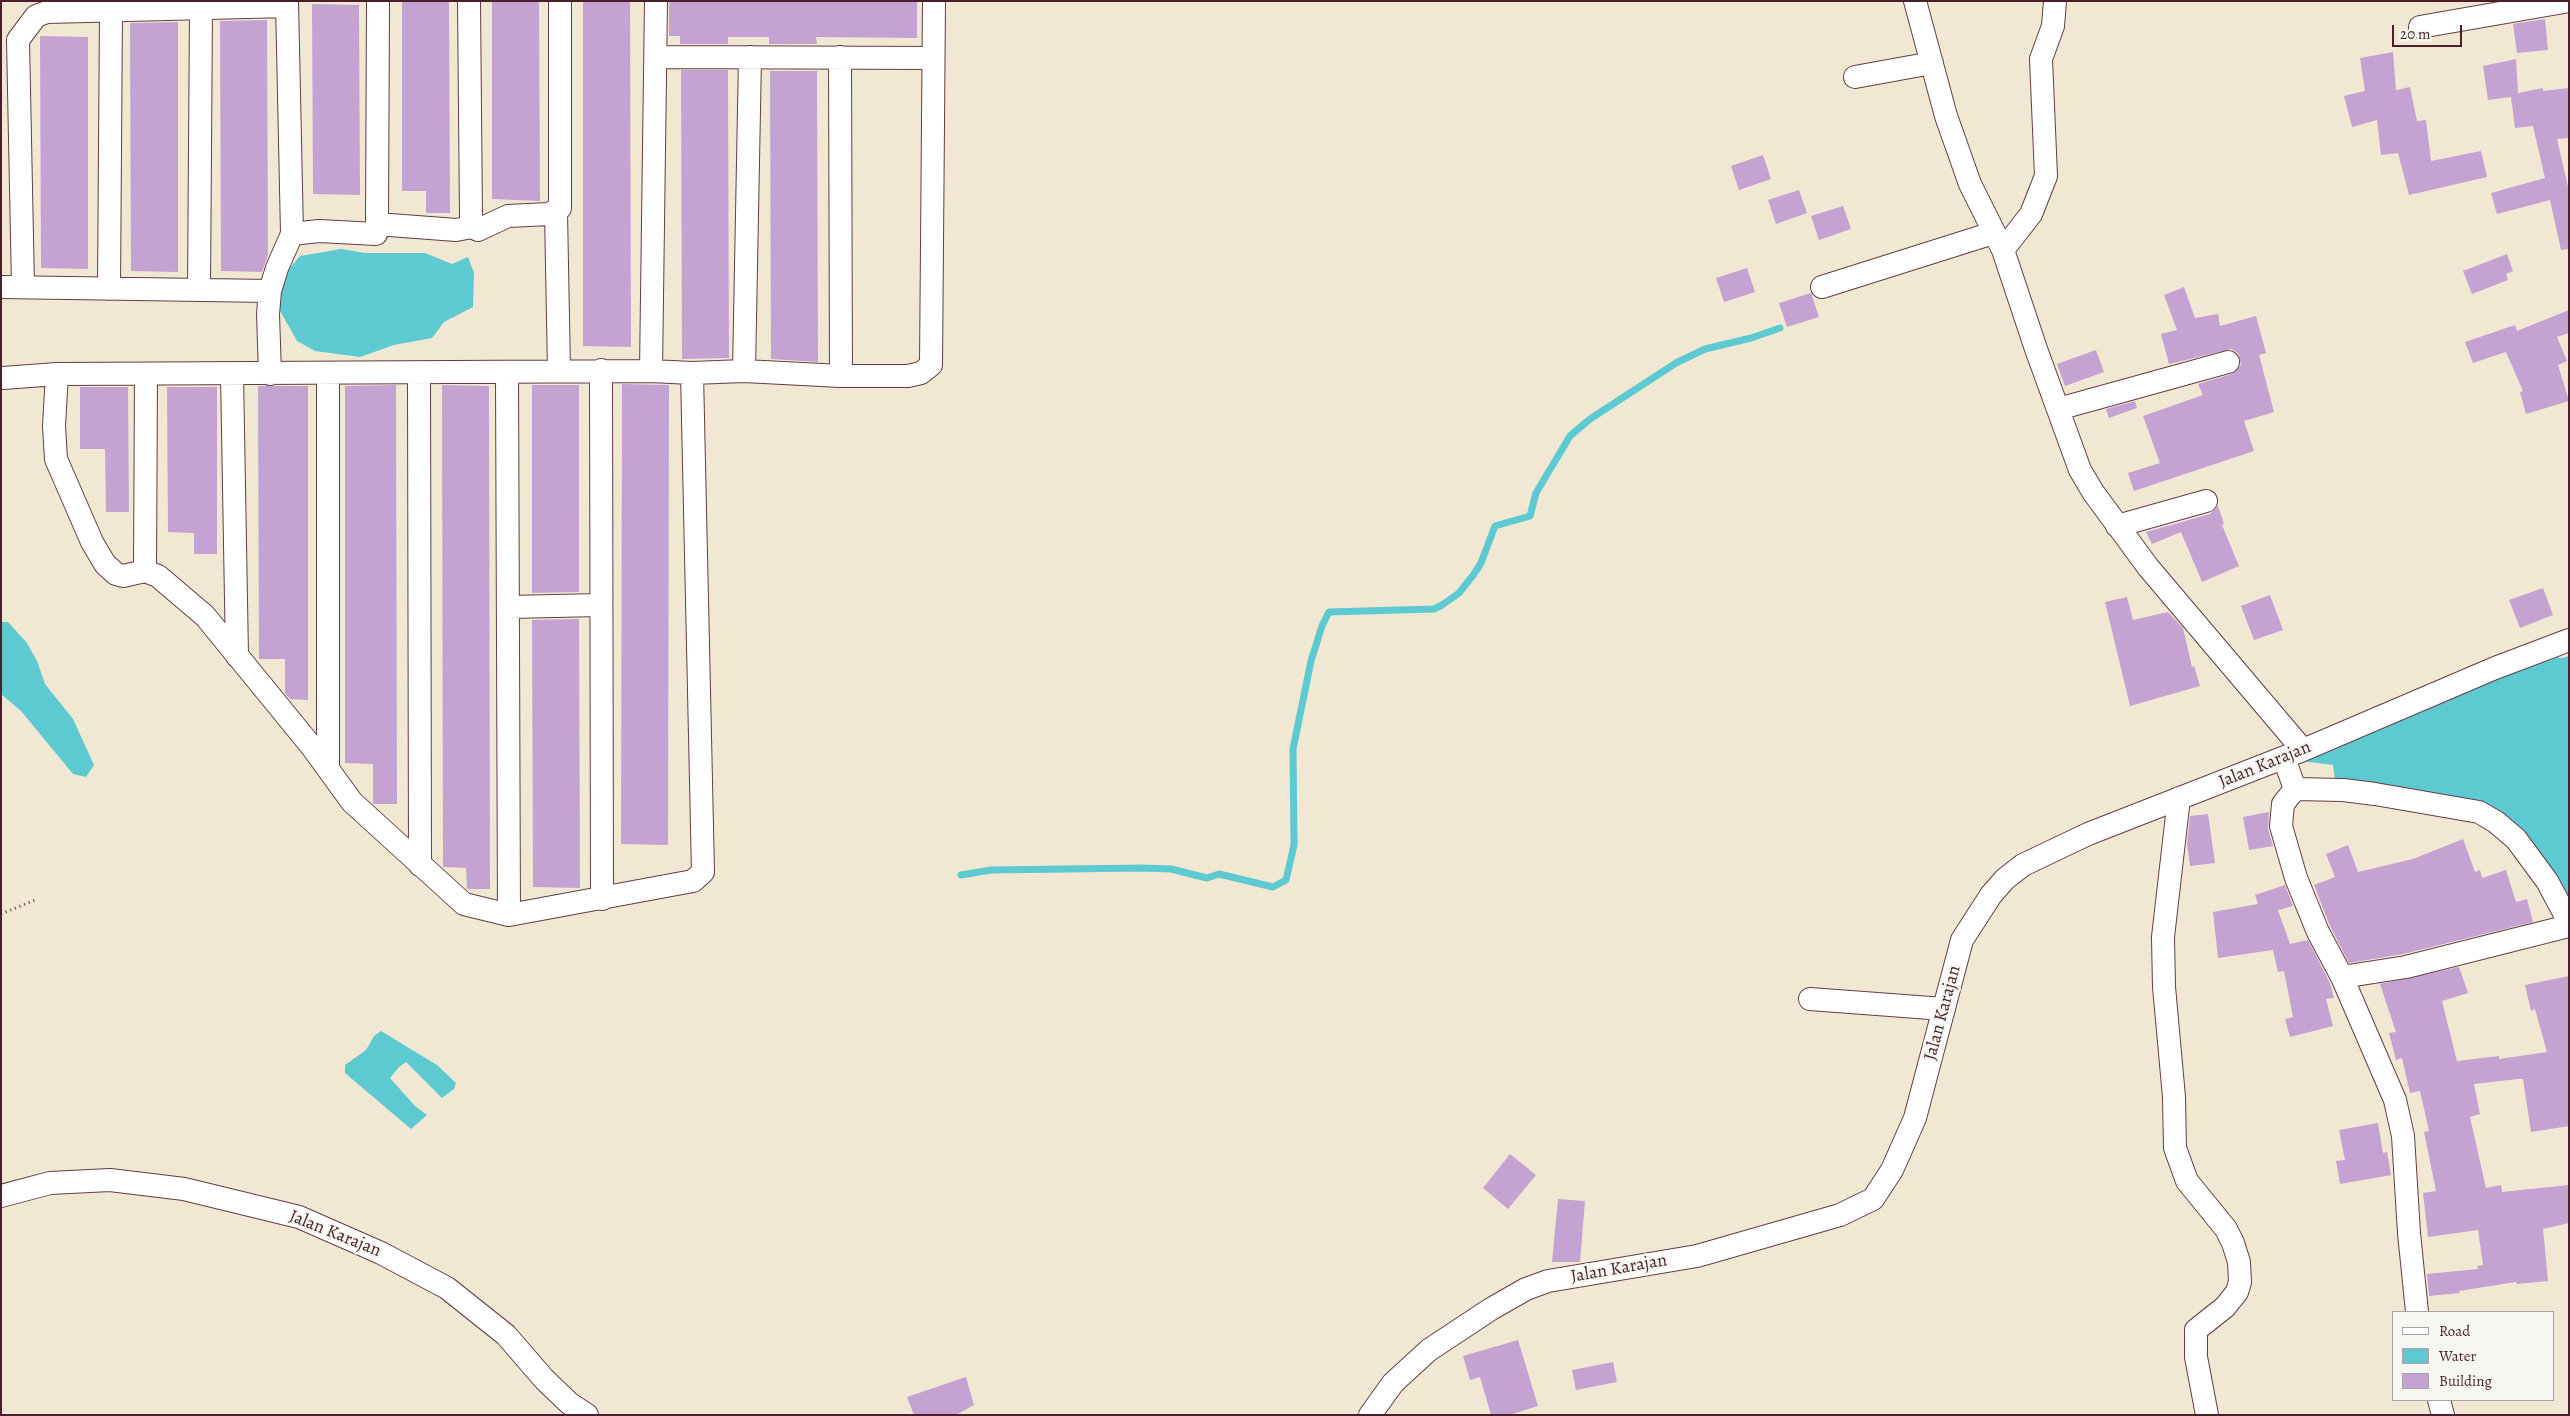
<!DOCTYPE html>
<html>
<head>
<meta charset="utf-8">
<style>
	body { margin:0 }
	#map { position:relative; width:2570px; height:1416px; overflow:hidden; background:#f0e8d2; font-family:Alegreya,serif }
	canvas { display:block }
	.frame { position:absolute; inset:0; border:2px solid #4a1f2b; pointer-events:none }
	.legend { position:absolute; left:2392px; top:1311px; width:162px; height:90px; box-sizing:border-box; background:#f6f6f2; border:1px solid #b1a0a2; margin:0; padding:6px 9px; list-style:none; font-size:15px; color:#4a1f2b }
	.legend li { display:flex; align-items:center; gap:10px; height:25px }
	.legend b { width:25px; border:1px solid #b1a0a2 }
	.scale { position:absolute; left:2392px; top:25px; width:70px; height:22px; box-sizing:border-box; border:2px solid #4a1f2b; border-top:0; padding-left:6px; font-size:15px; line-height:18px; white-space:nowrap; color:#4a1f2b; -webkit-text-stroke:4px #f6f6f2; paint-order:stroke }
</style>
</head>
<body>
<div id="map">
<canvas width="2570" height="1416"></canvas>
<div class="frame"></div>
<ul class="legend">
<li><b style="height:6px;background:#fff"></b>Road</li>
<li><b style="height:14px;background:#5dcad2"></b>Water</li>
<li><b style="height:14px;background:#c4a3d2"></b>Building</li>
</ul>
<div class="scale">20 m</div>
</div>
<script>
const context = document.querySelector('canvas').getContext('2d');
context.lineJoin = 'round';
function paint(path, color) {
  context.fillStyle = color;
  context.fill(path, 'evenodd');
}
function shape(rows) {
  const path = new Path2D();
  for (const r of rows) {
    path.moveTo(r[0], r[1]);
    for (let i = 2; i < r.length; i += 2) path.lineTo(r[i], r[i + 1]);
  }
  return path;
}
function stroke(path, color, width, dash) {
  context.strokeStyle = color;
  context.lineWidth = width;
  context.lineCap = dash ? 'butt' : 'round';
  context.setLineDash(dash || []);
  context.stroke(path);
}
function drawText(font, color, halo, rows, align = 'center') {
  context.font = font + ' Alegreya,serif';
  context.lineWidth = 5;
  context.setLineDash([]);
  context.textBaseline = 'middle';
  context.strokeStyle = halo;
  context.fillStyle = color;
  for (const [text, x, y, turn = 0] of rows) {
    context.save();
    context.translate(x, y);
    context.rotate((+turn || 0) * Math.PI / 180);
    context.textAlign = isNaN(turn) ? turn : align;
    if (halo) context.strokeText(text, 0, 0);
    context.fillText(text, 0, 0);
    context.restore();
  }
}
paint(shape([
	[341,249,365,253,425,253,452,264,468,257,474,273,473,307,444,322,432,338,394,345,360,357,315,351,297,341,279,309,282,277,300,256],
	[1,622,8,622,27,643,37,661,45,684,73,719,94,765,86,777,73,774,21,711,1,694],
	[2548,656,2562,658,2569,656,2569,909,2508,826,2335,779,2333,765,2301,761,2336,748],
	[381,1031,437,1065,456,1083,454,1089,442,1098,406,1062,399,1067,390,1078,415,1106,427,1115,411,1129,345,1073,345,1065,366,1050,374,1036]
]), '#5dcad2');
stroke(shape([
	[961,875,991,870,1142,868,1171,869,1207,878,1219,874,1273,887,1286,880,1294,845,1293,749,1311,661,1322,626,1329,612,1434,609,1442,605,1459,593,1474,574,1481,563,1495,526,1530,516,1536,493,1570,436,1590,419,1676,363,1705,349,1751,338,1780,328]
]), '#5dcad2', 7);
paint(shape([
	[402,1,449,1,450,213,426,213,426,191,402,191],
	[492,1,539,1,540,201,492,199],
	[583,1,630,1,631,347,583,346],
	[669,1,917,1,917,38,816,37,817,44,769,44,769,37,728,37,728,44,680,44,680,36,669,36],
	[312,4,359,5,360,195,313,194],
	[2545,19,2548,50,2517,53,2513,24],
	[267,20,268,255,262,272,221,271,220,21],
	[178,22,178,272,131,271,130,23],
	[40,36,88,37,88,269,41,268],
	[2393,52,2396,90,2410,87,2417,121,2426,120,2431,161,2481,151,2487,177,2409,195,2398,153,2381,155,2377,120,2352,127,2344,96,2365,91,2360,58],
	[2516,59,2518,93,2543,88,2543,91,2569,88,2569,138,2557,139,2569,191,2569,249,2561,250,2550,200,2497,214,2491,193,2545,178,2533,126,2515,128,2511,97,2488,100,2483,66],
	[681,70,728,70,729,358,682,359],
	[770,71,817,71,818,362,771,359],
	[1763,155,1771,179,1739,190,1731,166],
	[1799,190,1807,213,1776,224,1768,200],
	[1843,206,1851,229,1819,240,1811,216],
	[2507,254,2513,271,2506,274,2508,280,2472,294,2463,271],
	[1747,268,1755,292,1724,302,1716,278],
	[2184,287,2195,318,2218,314,2220,326,2256,316,2266,353,2259,355,2274,412,2244,421,2254,451,2134,491,2128,473,2160,463,2143,416,2203,395,2198,384,2232,374,2241,365,2238,353,2231,349,2169,364,2161,334,2177,330,2164,295],
	[1811,293,1819,317,1787,327,1779,303],
	[2569,310,2569,333,2557,337,2567,361,2558,365,2569,401,2526,414,2520,392,2523,391,2506,352,2473,363,2465,342,2515,325,2517,331],
	[2096,350,2104,372,2065,386,2057,364],
	[622,384,669,385,668,845,621,844],
	[396,385,397,804,373,804,373,764,345,763,345,386],
	[442,385,489,386,490,889,467,889,466,868,443,867],
	[532,385,579,385,579,592,532,593],
	[258,386,308,386,308,700,290,699,285,693,285,659,259,659],
	[80,387,128,387,129,512,106,512,105,449,80,449],
	[167,387,217,387,217,554,194,554,194,533,168,532],
	[2135,401,2137,408,2109,418,2106,409],
	[2218,506,2224,524,2222,525,2239,566,2202,582,2181,532,2152,544,2146,532,2210,514],
	[2543,588,2553,615,2520,628,2509,600],
	[2270,595,2283,630,2254,640,2241,606],
	[2127,597,2133,620,2168,612,2183,628,2192,667,2194,666,2200,686,2130,706,2105,602],
	[579,619,580,888,533,887,532,620],
	[2269,812,2268,829,2273,846,2249,850,2243,817],
	[2208,814,2215,863,2190,866,2187,844,2190,816],
	[2463,839,2475,872,2480,870,2482,878,2506,870,2516,902,2527,899,2533,922,2403,954,2349,963,2330,926,2314,885,2335,877,2326,854,2348,845,2358,872,2413,859],
	[2285,885,2293,906,2278,910,2290,944,2308,940,2330,983,2334,998,2326,999,2333,1026,2290,1037,2285,1019,2293,1017,2284,971,2278,972,2273,950,2218,958,2213,912,2258,904,2255,895],
	[2459,967,2468,993,2442,1001,2457,1061,2499,1056,2499,1059,2547,1052,2535,1009,2531,1011,2525,985,2569,976,2569,1126,2531,1132,2523,1079,2518,1079,2474,1084,2480,1114,2470,1117,2486,1188,2501,1185,2502,1192,2569,1185,2569,1223,2543,1229,2548,1281,2517,1284,2516,1282,2459,1291,2460,1293,2429,1296,2427,1274,2478,1269,2477,1266,2483,1265,2478,1230,2428,1237,2423,1193,2436,1191,2424,1132,2429,1131,2420,1091,2410,1093,2402,1058,2396,1060,2389,1033,2396,1032,2380,984],
	[2378,1123,2383,1153,2387,1152,2391,1175,2340,1184,2336,1161,2345,1160,2339,1130],
	[1510,1154,1536,1175,1508,1209,1483,1188],
	[1558,1199,1585,1201,1580,1262,1552,1262],
	[1518,1340,1538,1406,1509,1415,1491,1415,1480,1377,1470,1380,1463,1356],
	[1613,1362,1617,1382,1576,1390,1572,1370],
	[966,1377,974,1405,956,1415,914,1415,907,1397]
]), '#c4a3d2');
const street = shape([
	[469,1,471,218,472,227,478,230,508,216,549,214,560,208,560,1],
	[1915,1,1946,116,1970,184,2003,250],
	[2055,1,2053,26,2041,59,2046,176,2031,214,2003,250,2036,349,2080,470,2093,492,2148,567,2303,750],
	[2420,27,2569,1],
	[657,57,933,58],
	[840,57,841,376],
	[1855,77,1932,63],
	[556,212,559,371],
	[377,224,378,1],
	[292,234,319,231,376,234,377,224,456,230,472,227],
	[1,287,270,291],
	[23,287,18,40,36,16,47,12,287,6],
	[1822,287,1993,233],
	[109,289,111,10],
	[199,290,201,8],
	[601,370,602,899],
	[651,371,692,373,744,371,841,376,908,376,921,373,931,365,934,1],
	[744,371,750,57],
	[328,373,328,769],
	[419,373,420,865],
	[507,373,509,915],
	[57,374,54,426,56,459,92,542,105,564,116,574,123,576,145,571,158,576,205,616,312,747,352,802,464,904,509,915,693,881,703,872,692,373],
	[232,374,237,656],
	[270,374,268,314,270,291,277,268,292,234,287,1],
	[3,378,57,374,651,371,656,1],
	[2058,409,2228,362],
	[2117,526,2206,501],
	[145,571,146,374],
	[509,607,600,605],
	[2284,758,2295,789,2283,804,2281,826,2296,878,2318,932,2342,977,2395,1100,2403,1136,2409,1233,2417,1312],
	[2295,789,2343,790,2375,794,2479,812,2496,822,2516,839,2547,881,2569,922],
	[2179,798,2163,937,2164,987,2174,1097,2175,1148,2187,1181,2226,1229,2233,1243,2239,1262,2240,1282,2237,1292,2225,1307,2196,1330,2196,1357,2207,1415],
	[2342,977,2406,967,2569,926],
	[1810,999,1944,1009],
	[1,1196,50,1183,110,1180,184,1189,299,1217,381,1253,447,1288,506,1335,544,1379,569,1403,587,1415],
	[2439,1400,2443,1415],
	[1370,1415,1393,1383,1429,1350,1491,1309,1526,1289,1548,1281,1697,1256,1840,1215,1873,1199,1892,1170,1915,1118,1962,940,1991,895,2005,879,2023,865,2088,834,2303,750,2495,668,2569,640]
]);
stroke(street, '#633d44', 24);
stroke(shape([
	[1,914,35,900]
]), '#633d44', 3, [1, 4]);
stroke(street, '#fff', 22);
drawText('18px', '#4a1f2b', '#f6f6f2', [
	["Jalan Karajan",2265,765,-22],
	["Jalan Karajan",1943,1013,-75],
	["Jalan Karajan",335,1234,22],
	["Jalan Karajan",1619,1269,-10]
]);
</script>
</body>
</html>
